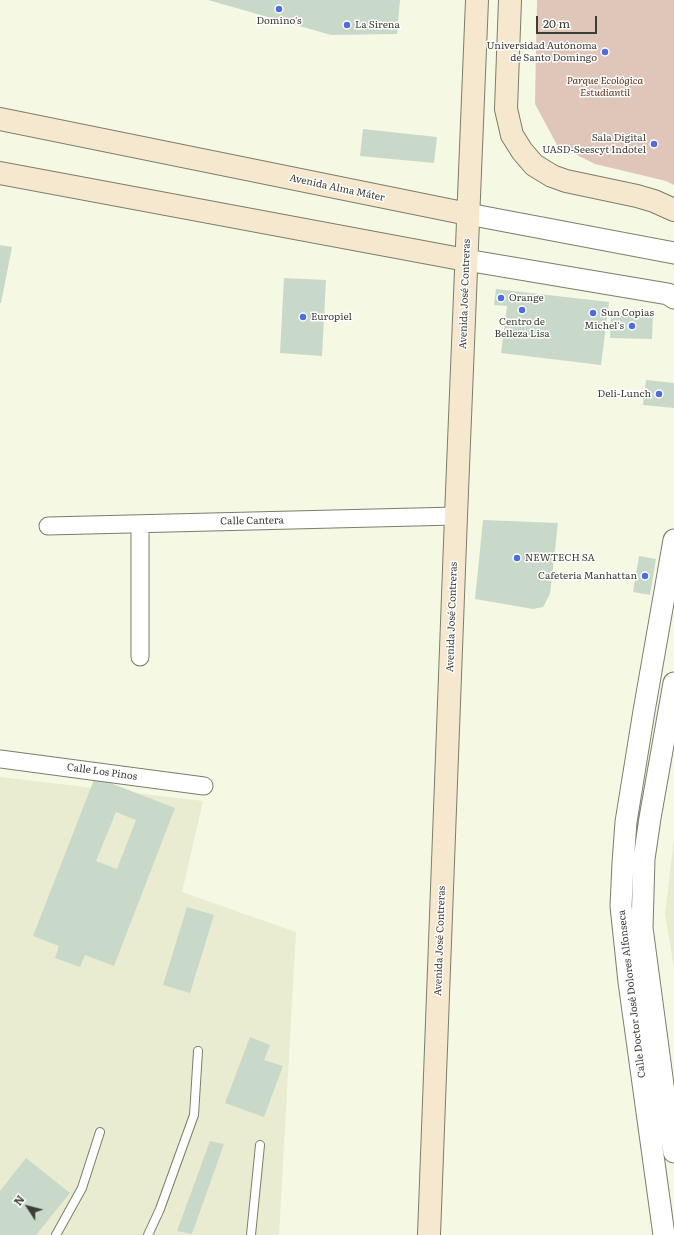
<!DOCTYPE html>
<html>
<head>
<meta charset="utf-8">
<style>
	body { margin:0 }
	#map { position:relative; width:674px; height:1235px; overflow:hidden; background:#f5f8e3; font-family:Literata,serif }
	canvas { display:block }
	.north { position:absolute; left:8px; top:1187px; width:40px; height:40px; -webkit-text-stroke:3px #fff; paint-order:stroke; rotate:306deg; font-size:11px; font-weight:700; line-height:16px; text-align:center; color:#3c3d35 }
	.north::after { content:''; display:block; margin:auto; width:14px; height:18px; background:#3c3d35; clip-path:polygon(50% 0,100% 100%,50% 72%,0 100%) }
	.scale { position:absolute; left:536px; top:16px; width:61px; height:18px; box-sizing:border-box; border:2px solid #3c3d35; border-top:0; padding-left:5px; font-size:12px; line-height:14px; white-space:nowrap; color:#3c3d35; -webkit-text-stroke:3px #fff; paint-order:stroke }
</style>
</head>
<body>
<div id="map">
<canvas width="674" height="1235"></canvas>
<div class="north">N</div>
<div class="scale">20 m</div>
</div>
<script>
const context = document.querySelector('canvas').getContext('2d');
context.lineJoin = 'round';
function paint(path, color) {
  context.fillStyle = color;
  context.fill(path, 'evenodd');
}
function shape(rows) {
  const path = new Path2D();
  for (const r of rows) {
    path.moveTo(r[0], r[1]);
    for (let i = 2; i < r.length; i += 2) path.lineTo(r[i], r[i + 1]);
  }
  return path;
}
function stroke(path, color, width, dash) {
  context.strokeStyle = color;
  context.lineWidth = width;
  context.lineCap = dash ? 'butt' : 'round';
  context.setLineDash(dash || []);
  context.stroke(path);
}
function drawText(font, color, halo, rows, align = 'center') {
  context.font = font + ' Literata,serif';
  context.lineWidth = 3;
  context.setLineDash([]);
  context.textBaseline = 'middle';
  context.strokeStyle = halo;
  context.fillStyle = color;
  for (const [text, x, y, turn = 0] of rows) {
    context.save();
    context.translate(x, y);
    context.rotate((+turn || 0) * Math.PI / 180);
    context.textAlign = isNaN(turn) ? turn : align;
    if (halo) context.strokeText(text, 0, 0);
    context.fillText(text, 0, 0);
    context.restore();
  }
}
paint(shape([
	[0,777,203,801,182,892,296,932,279,1235,0,1235],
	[674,838,674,968,665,914]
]), '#e9ecd1');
paint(shape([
	[537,0,674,0,674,185,666,181,595,164,557,145,535,104]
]), '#e0c6b8');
paint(shape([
	[208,0,400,0,397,34,331,35],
	[363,129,437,137,434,163,360,156],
	[0,245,12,247,1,303,0,303],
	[284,278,326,280,322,356,280,353],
	[496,289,609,302,601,365,501,353,507,306,494,305],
	[611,312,653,314,652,339,610,338],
	[646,380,674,383,674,408,643,405],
	[483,520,558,523,550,594,543,607,533,609,475,599],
	[639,556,656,559,650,595,633,592],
	[95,777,175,808,114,966,85,955,80,967,55,958,59,946,33,936],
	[116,812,136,820,117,869,96,861],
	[187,907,214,915,190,993,163,985],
	[250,1037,270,1045,264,1060,283,1066,264,1117,225,1103],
	[210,1141,224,1144,192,1234,177,1231],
	[26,1158,70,1193,36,1235,0,1235,0,1191]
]), '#c9d9c9');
const service = shape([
	[56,1235,82,1188,100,1132],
	[148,1235,160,1209,194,1115,198,1051],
	[251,1235,260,1145]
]);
const minor = shape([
	[140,524,140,657],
	[48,526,456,516],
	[0,759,204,786]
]);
const tertiary = shape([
	[468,214,674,253],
	[466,260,668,294,674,298],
	[674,683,650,818,644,859,642,928,663,1085,674,1152],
	[664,1235,629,982,621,906,623,863,626,822,644,711,674,540]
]);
const secondary = shape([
	[510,0,506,109,512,135,522,151,534,165,552,176,566,181,637,196,654,201,674,210],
	[0,119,468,214],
	[0,173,466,260],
	[429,1235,456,516,477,0]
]);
stroke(service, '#7b7d6b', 10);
stroke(minor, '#7b7d6b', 19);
stroke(tertiary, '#7b7d6b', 23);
stroke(secondary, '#7b7d6b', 24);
stroke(service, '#fff', 8);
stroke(minor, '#fff', 17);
stroke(tertiary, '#fff', 21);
stroke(secondary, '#f6e8ce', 22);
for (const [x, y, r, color] of [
	[279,9,4,"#4d6ee1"],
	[347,25,4,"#4d6ee1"],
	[605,52,4,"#4d6ee1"],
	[654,144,4,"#4d6ee1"],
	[501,298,4,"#4d6ee1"],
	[522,310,4,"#4d6ee1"],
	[593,313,4,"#4d6ee1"],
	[303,317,4,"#4d6ee1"],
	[632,326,4,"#4d6ee1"],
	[659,394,4,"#4d6ee1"],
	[517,558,4,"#4d6ee1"],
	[645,576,4,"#4d6ee1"]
]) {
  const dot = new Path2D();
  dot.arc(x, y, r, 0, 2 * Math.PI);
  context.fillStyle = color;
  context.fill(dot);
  stroke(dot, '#fff', 1.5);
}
drawText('10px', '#3c3d35', '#fff', [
	["Domino's",279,21,"center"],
	["La Sirena",355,25],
	["Universidad Autónoma",597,46,"right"],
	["de Santo Domingo",597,58,"right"],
	["Sala Digital",646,138,"right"],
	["UASD-Seescyt Indotel",646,150,"right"],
	["Orange",509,298],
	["Sun Copias",601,313],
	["Europiel",311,317],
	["Centro de",522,322,"center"],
	["Belleza Lisa",522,334,"center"],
	["Michel's",624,326,"right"],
	["Deli-Lunch",651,394,"right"],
	["NEWTECH SA",525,558],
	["Cafeteria Manhattan",637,576,"right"]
], 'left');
drawText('italic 10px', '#5a3117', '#fff', [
	["Parque Ecológica",605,81],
	["Estudiantíl",605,93]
]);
drawText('10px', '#3c3d35', '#fff', [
	["Avenida Alma Máter",337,188,12],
	["Avenida José Contreras",465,294,-88],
	["Calle Cantera",252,521,-1],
	["Avenida José Contreras",452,617,-88],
	["Calle Los Pinos",102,772,8],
	["Avenida José Contreras",440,941,-88],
	["Calle Doctor José Dolores Alfonseca",632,994,-97]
]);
</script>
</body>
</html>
